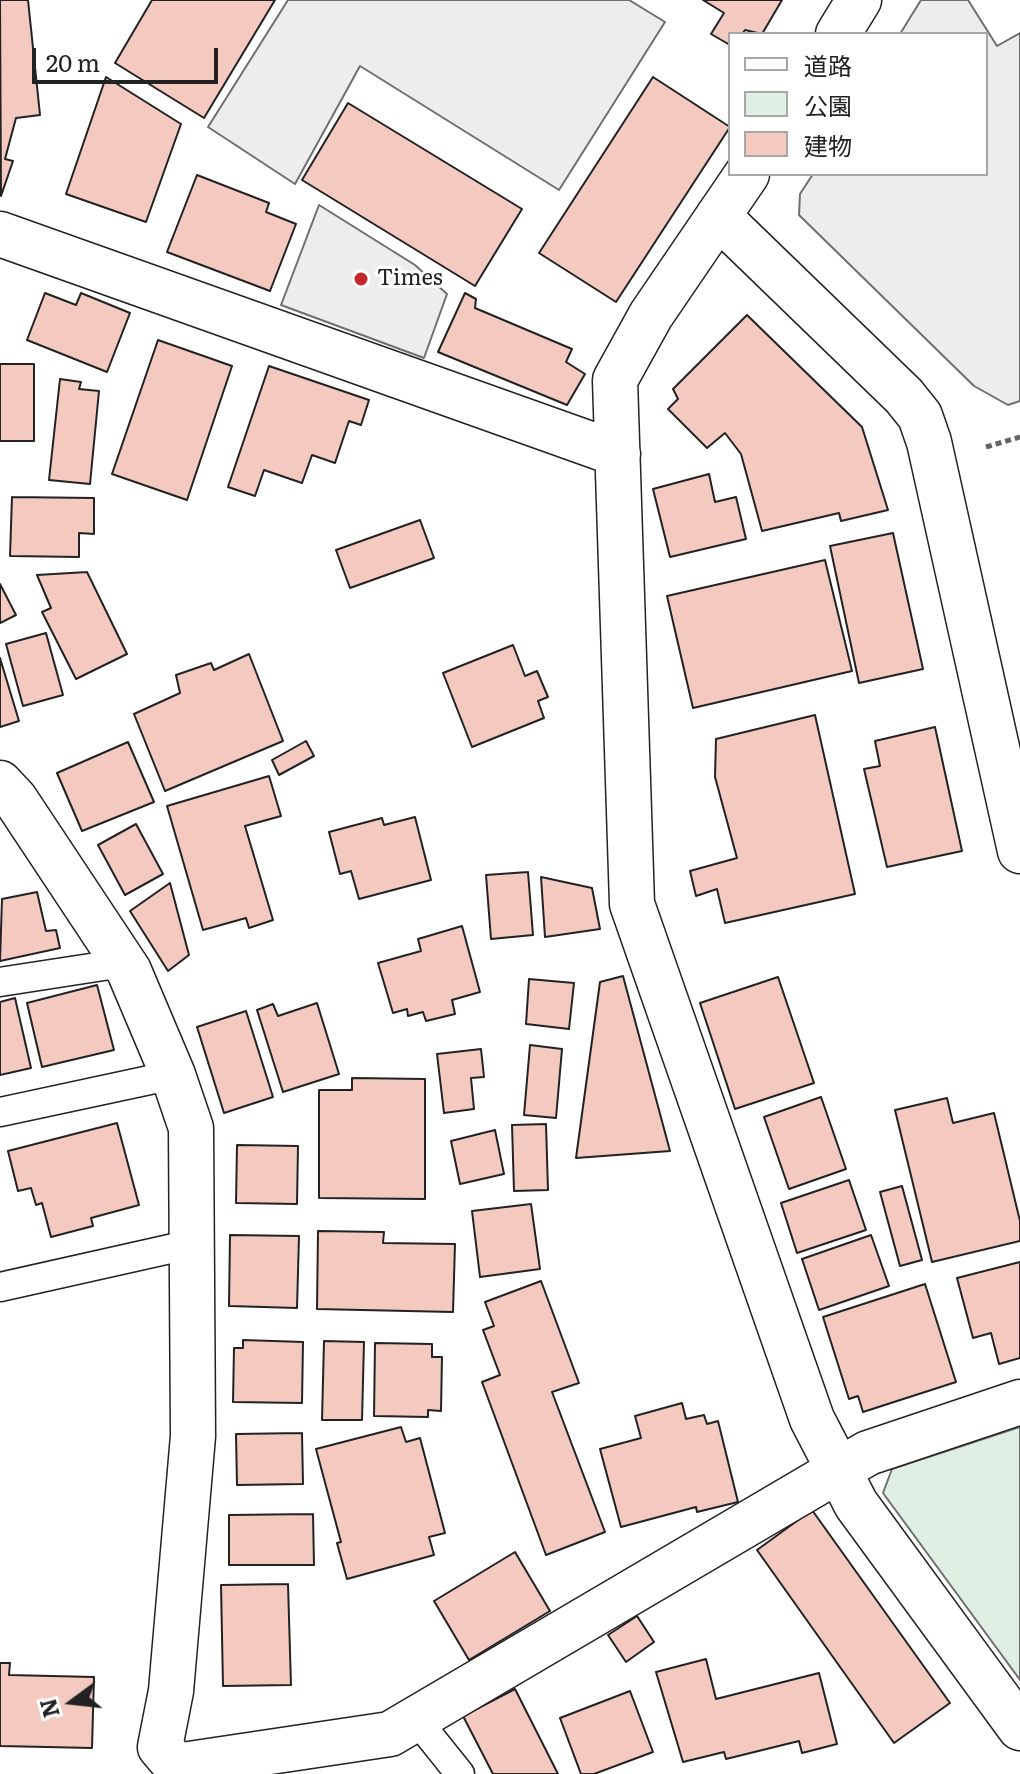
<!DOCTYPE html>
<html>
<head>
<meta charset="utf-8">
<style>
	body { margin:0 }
	#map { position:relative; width:1020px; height:1774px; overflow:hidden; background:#fff; font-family:Literata,"Noto Sans JP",serif }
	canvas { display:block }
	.legend { position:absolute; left:728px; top:32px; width:260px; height:144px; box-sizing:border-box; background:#fff; border:2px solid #a7a7a7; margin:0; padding:10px 14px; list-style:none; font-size:24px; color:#222 }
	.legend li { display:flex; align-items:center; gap:16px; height:40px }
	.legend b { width:40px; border:2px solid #a7a7a7 }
	.north { position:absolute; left:32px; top:1662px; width:80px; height:80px; -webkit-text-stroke:6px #fff; paint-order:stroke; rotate:255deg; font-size:22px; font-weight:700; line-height:32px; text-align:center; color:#222 }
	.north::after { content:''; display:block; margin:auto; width:28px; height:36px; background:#222; clip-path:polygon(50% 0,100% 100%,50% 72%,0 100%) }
	.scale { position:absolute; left:32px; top:48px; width:186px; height:36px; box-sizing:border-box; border:4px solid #222; border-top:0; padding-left:10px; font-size:24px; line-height:28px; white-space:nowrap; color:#222; -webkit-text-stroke:6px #fff; paint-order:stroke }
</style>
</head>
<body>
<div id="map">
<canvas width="1020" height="1774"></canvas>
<ul class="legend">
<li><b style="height:10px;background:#fff"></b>道路</li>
<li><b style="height:22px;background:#e0efe3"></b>公園</li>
<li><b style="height:22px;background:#f3c9c0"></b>建物</li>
</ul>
<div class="north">N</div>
<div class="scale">20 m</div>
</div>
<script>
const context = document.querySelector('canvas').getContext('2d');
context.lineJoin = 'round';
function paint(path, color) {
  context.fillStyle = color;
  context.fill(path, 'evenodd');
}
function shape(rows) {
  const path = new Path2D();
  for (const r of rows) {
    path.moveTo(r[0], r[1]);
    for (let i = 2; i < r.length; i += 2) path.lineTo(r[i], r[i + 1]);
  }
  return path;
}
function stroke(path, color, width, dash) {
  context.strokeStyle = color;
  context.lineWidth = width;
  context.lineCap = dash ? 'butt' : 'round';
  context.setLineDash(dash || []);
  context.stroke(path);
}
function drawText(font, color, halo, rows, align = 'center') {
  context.font = font + ' Literata,serif';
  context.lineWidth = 6;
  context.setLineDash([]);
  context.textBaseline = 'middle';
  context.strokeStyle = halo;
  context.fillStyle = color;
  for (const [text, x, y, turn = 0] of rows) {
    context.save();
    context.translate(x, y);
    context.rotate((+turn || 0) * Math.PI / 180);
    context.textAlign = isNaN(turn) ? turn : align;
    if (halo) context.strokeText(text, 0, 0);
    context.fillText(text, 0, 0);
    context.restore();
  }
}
const green = shape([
	[1020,1427,1020,1680,883,1493,892,1469,1020,1427]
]);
paint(green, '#e0efe3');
stroke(green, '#6f6f6f', 2);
const parking = shape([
	[288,0,629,0,665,22,559,190,360,66,295,184,208,127,288,0],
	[921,0,968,0,997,46,1020,33,1020,401,1008,405,974,386,799,215,800,194,813,174,986,174,986,34,900,34,921,0],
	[319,205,415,265,447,294,424,358,281,305,319,205]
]);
paint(parking, '#ededed');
stroke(parking, '#6f6f6f', 2);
const building = shape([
	[0,0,28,0,40,115,16,118,5,159,13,161,1,196,0,0],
	[152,0,275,0,204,118,115,63,152,0],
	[703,0,782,0,762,34,745,30,742,34,730,34,730,45,711,34,724,13,703,0],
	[106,77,181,124,146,222,66,194,106,77],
	[653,77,730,127,616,302,539,253,653,77],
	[348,103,522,209,475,286,302,180,348,103],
	[197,175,269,203,266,212,296,224,270,291,167,252,197,175],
	[45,293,76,305,81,293,130,313,107,372,27,340,45,293],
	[465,293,476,299,475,308,572,349,566,362,585,374,567,405,438,352,465,293],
	[747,315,862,427,888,510,841,521,839,513,762,531,741,454,725,433,707,448,668,409,678,399,673,389,747,315],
	[158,340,232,366,187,500,112,474,158,340],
	[0,364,34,364,34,441,0,441,0,364],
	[269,366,369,400,361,425,349,421,335,463,312,455,302,483,264,470,255,496,228,487,269,366],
	[60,379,81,382,79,389,99,391,90,484,49,480,60,379],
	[709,474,715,502,736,497,746,539,670,557,653,489,709,474],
	[12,497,94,498,94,534,79,533,79,557,10,556,12,497],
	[420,520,434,558,350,588,336,550,420,520],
	[893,533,923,669,859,683,830,546,893,533],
	[825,560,852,671,693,708,667,596,825,560],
	[87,572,127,654,76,679,42,612,51,608,37,575,87,572],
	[0,584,16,615,0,623,0,584],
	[46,633,63,695,23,706,6,644,46,633],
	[513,645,525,676,537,671,548,697,538,701,544,718,472,747,443,673,513,645],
	[249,654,283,741,165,791,134,714,180,693,176,675,211,663,214,670,249,654],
	[0,658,19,721,0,727,0,658],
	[815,715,855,894,725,923,717,889,696,896,690,871,737,858,715,777,716,739,815,715],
	[935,727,962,851,887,867,864,769,880,766,875,741,935,727],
	[306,741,314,756,279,775,272,760,306,741],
	[128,742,154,802,82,831,57,773,128,742],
	[269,776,281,816,245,826,273,920,249,928,246,918,203,930,167,806,269,776],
	[415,817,431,880,359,899,351,871,340,874,329,832,382,818,384,825,415,817],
	[136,824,163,874,125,895,98,845,136,824],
	[528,872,533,935,491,939,486,875,528,872],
	[541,877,592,888,600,929,545,937,541,877],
	[170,883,189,955,168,971,130,911,170,883],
	[37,892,46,931,56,930,60,948,0,961,2,899,37,892],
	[462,926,480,992,452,1000,455,1014,426,1021,423,1012,408,1016,407,1009,393,1013,378,963,421,951,418,939,462,926],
	[623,976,670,1151,576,1158,600,982,623,976],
	[778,977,814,1083,735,1109,700,1003,778,977],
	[529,979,574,983,569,1029,526,1024,529,979],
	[97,985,114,1050,42,1067,27,1003,97,985],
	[15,998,31,1068,0,1075,0,1002,15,998],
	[317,1003,339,1074,283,1092,257,1010,273,1004,278,1016,317,1003],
	[246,1011,273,1097,224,1113,197,1027,246,1011],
	[530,1045,562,1049,556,1118,524,1115,530,1045],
	[481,1049,484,1077,471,1078,474,1109,444,1113,437,1054,481,1049],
	[352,1078,425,1079,425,1199,319,1198,319,1090,352,1090,352,1078],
	[821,1097,846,1169,789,1189,764,1117,821,1097],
	[947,1098,953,1123,994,1113,1020,1221,1020,1241,932,1262,895,1110,947,1098],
	[117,1123,139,1205,91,1218,93,1226,51,1237,42,1203,36,1205,31,1188,18,1191,8,1151,117,1123],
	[546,1124,548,1190,514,1191,512,1125,546,1124],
	[495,1130,504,1174,460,1184,451,1141,495,1130],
	[237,1145,298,1146,297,1204,236,1203,237,1145],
	[849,1180,866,1230,797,1253,781,1203,849,1180],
	[902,1186,922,1260,900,1266,880,1192,902,1186],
	[531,1204,540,1269,480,1277,472,1211,531,1204],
	[318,1231,384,1232,383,1243,455,1244,453,1312,317,1309,318,1231],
	[230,1235,299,1236,297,1308,229,1306,230,1235],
	[871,1235,889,1286,819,1310,802,1259,871,1235],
	[1020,1262,1020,1358,999,1364,991,1333,973,1338,957,1278,1020,1262],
	[541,1281,579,1383,552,1392,605,1532,546,1555,482,1382,500,1375,483,1330,494,1326,485,1302,541,1281],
	[925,1284,956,1382,863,1412,858,1396,849,1399,823,1317,925,1284],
	[243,1340,303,1342,302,1403,233,1402,234,1348,243,1348,243,1340],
	[324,1341,364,1342,362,1420,322,1420,324,1341],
	[375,1343,432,1344,432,1357,442,1357,441,1411,428,1410,428,1417,374,1416,375,1343],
	[682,1403,686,1419,704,1415,707,1424,718,1421,738,1502,697,1512,696,1507,621,1527,600,1449,641,1438,635,1416,682,1403],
	[401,1427,406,1442,420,1438,445,1533,429,1537,434,1555,347,1579,337,1543,341,1542,316,1449,401,1427],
	[302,1433,303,1484,237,1485,236,1434,302,1433],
	[812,1510,950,1703,894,1743,757,1550,812,1510],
	[313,1514,314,1565,229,1565,229,1515,313,1514],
	[515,1552,550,1611,469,1660,434,1601,515,1552],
	[288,1584,291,1685,223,1686,221,1585,288,1584],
	[637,1616,654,1642,626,1662,608,1635,637,1616],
	[706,1659,716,1699,819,1673,837,1744,802,1753,799,1741,726,1759,724,1752,683,1762,656,1672,706,1659],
	[0,1663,10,1663,9,1675,94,1677,92,1748,0,1746,0,1663],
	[515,1689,558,1774,493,1774,463,1716,515,1689],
	[630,1691,653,1752,594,1774,581,1774,560,1718,630,1691]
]);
paint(building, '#f3c9c0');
stroke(building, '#222', 2);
const lane = shape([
	[0,982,123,963],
	[0,1112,173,1075],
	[0,1287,192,1244],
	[416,1719,460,1774]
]);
const street = shape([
	[838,34,859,0],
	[747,174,651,315,615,380,632,904,812,1419,856,1504,1020,1728],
	[718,216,904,396,920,416,929,442,1020,851],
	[0,234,618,454],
	[0,783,15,799,129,971,173,1075,191,1128,193,1436,171,1691,160,1747,176,1766,390,1734,868,1453,1020,1402]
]);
stroke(lane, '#222', 31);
stroke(street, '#222', 47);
stroke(shape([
	[986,447,1020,437]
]), '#646464', 5, [6, 4]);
stroke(lane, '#fff', 28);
stroke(street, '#fff', 44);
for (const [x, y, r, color] of [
	[361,279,8,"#c62828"]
]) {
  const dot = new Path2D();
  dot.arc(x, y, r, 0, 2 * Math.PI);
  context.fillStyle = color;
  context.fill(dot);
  stroke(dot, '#fff', 3);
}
drawText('22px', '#222', '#fff', [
	["Times",377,279]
], 'left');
</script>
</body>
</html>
